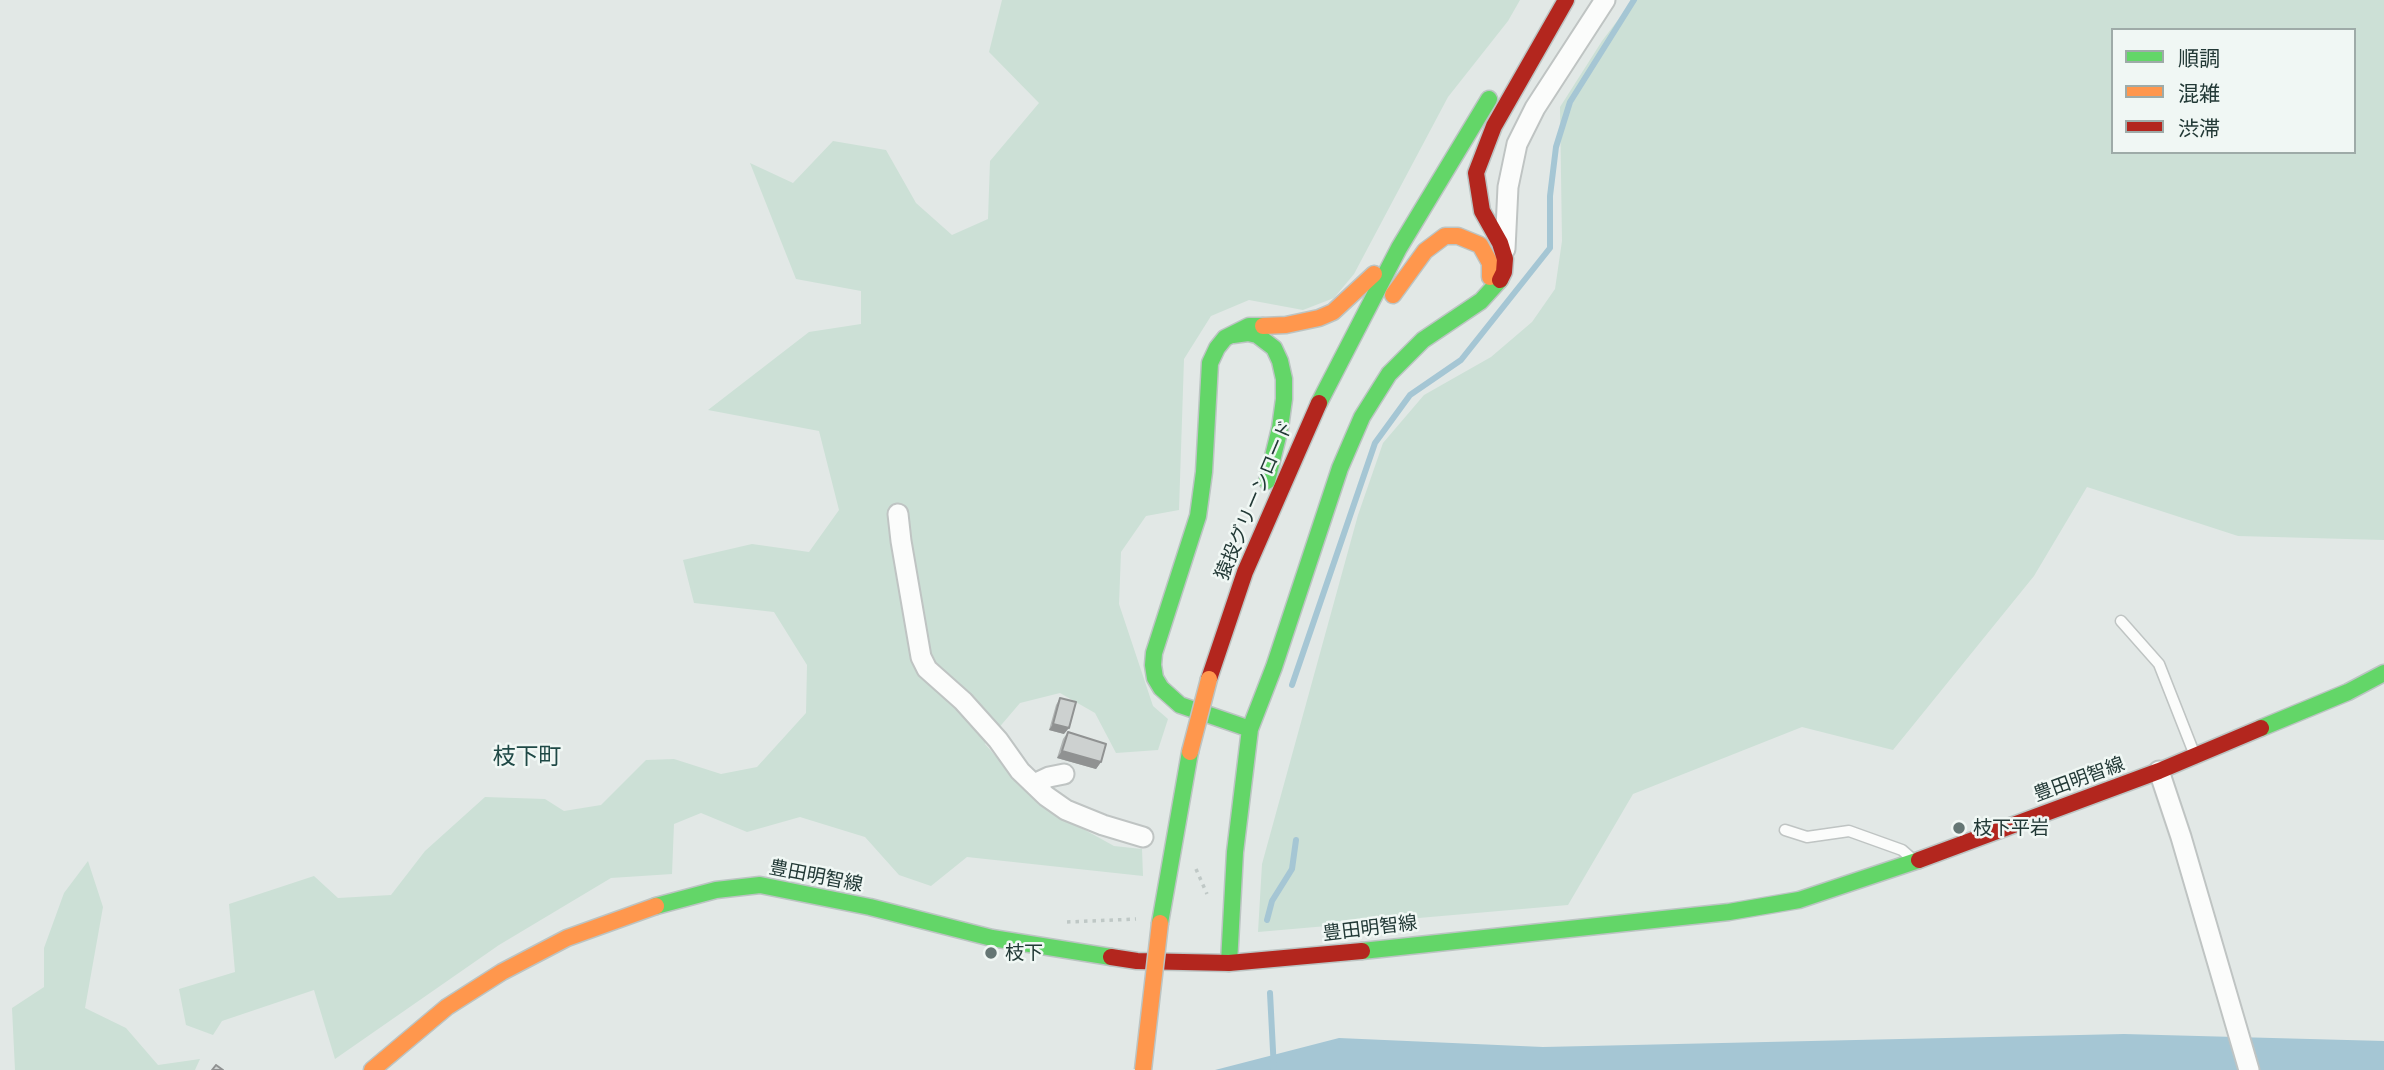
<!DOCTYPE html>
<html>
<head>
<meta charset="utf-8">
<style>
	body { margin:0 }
	#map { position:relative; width:2384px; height:1070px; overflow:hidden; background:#e2e8e6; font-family:Commissioner,"Noto Sans JP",sans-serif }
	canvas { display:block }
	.legend { position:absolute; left:2111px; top:28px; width:245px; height:126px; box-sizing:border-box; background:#f0f7f4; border:2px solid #9eaba8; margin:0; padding:9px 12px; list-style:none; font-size:21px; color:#223936 }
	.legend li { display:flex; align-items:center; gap:14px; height:35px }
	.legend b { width:35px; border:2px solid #9eaba8 }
</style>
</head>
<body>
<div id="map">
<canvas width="2384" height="1070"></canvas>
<ul class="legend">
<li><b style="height:9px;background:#63d668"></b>順調</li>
<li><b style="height:9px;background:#ff974d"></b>混雑</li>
<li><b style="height:9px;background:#b3261e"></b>渋滞</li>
</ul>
</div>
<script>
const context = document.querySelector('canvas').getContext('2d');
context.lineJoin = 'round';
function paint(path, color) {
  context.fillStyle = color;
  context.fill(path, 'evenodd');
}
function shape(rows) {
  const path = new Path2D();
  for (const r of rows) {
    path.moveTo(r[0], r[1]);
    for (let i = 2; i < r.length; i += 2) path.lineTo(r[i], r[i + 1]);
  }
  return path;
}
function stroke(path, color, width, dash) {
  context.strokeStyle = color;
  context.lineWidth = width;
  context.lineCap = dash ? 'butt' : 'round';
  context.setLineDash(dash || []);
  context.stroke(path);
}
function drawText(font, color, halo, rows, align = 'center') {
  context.font = font + ' Commissioner,"Noto Sans JP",sans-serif';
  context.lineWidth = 5;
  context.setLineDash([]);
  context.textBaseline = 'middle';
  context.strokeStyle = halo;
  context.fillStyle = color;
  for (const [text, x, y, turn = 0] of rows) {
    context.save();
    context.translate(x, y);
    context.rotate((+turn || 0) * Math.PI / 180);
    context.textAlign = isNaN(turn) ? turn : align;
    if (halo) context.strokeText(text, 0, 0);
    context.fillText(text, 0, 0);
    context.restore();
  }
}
paint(shape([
	[1002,0,1520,0,1508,21,1448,97,1354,274,1334,298,1303,310,1249,300,1211,316,1184,359,1179,510,1146,516,1121,552,1119,604,1153,706,1168,719,1158,750,1116,753,1095,713,1060,693,1020,703,985,744,1038,804,1114,846,1142,849,1143,876,967,857,931,886,899,875,865,837,800,817,747,832,701,813,674,824,672,874,611,878,499,945,335,1059,314,990,222,1021,213,1035,186,1025,179,989,235,972,229,904,314,876,338,898,391,895,425,851,485,797,545,799,564,811,601,805,646,760,674,759,721,774,757,767,806,713,807,665,774,612,694,603,683,560,752,544,809,552,839,510,819,431,708,410,809,332,861,324,861,291,796,279,750,163,793,183,833,141,886,150,916,203,952,235,988,219,990,161,1039,103,989,52],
	[1633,0,2384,0,2384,540,2238,536,2087,487,2034,576,1893,750,1802,727,1633,794,1568,905,1258,932,1262,864,1358,515,1383,443,1424,395,1491,357,1532,322,1555,289,1562,241,1560,107,1602,41],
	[2113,30,2354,30,2354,152,2113,152],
	[88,861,103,907,85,1008,126,1028,158,1065,200,1059,195,1070,15,1070,12,1008,44,987,44,948,64,893]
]), '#cce0d6');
paint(shape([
	[2124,1034,2384,1041,2384,1070,1215,1070,1339,1038,1543,1047]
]), '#a5c6d4');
stroke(shape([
	[1292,685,1375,443,1410,395,1461,360,1550,248,1550,196,1556,147,1570,102,1634,0],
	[1267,920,1272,901,1292,869,1296,840],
	[1270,993,1274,1070]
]), '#a5c6d4', 6);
const lane = shape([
	[2121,621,2159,664,2194,753],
	[1785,830,1807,837,1849,831,1902,850,1910,857]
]);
const street = shape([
	[1505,249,1508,187,1517,144,1535,108,1605,0],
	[898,514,901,541,921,657,927,669,963,701,998,740,1020,771,1046,796,1066,810,1103,825,1143,837],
	[2159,771,2181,837,2249,1070],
	[1034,784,1049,777,1064,774]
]);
const fast = shape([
	[1233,335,1248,333,1257,335,1274,348,1280,361,1284,379,1284,399,1280,428,1267,481],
	[1319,403,1399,248,1489,99],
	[2261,728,2348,692,2384,673],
	[1250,729,1180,705,1161,688,1155,678,1153,665,1154,653,1198,516,1204,472,1210,363,1217,348,1225,338,1249,326,1263,326],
	[656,906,716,890,760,885,870,907,992,938,1111,957],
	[1160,923,1190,752],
	[1362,951,1729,912,1799,900,1919,860],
	[1229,963,1235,852,1250,729,1274,667,1340,468,1362,417,1389,374,1423,340,1481,301,1500,280]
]);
const slow = shape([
	[1393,295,1425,251,1445,236,1458,236,1480,245,1490,263,1490,277],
	[1263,326,1286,325,1319,318,1333,312,1374,274],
	[372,1070,447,1007,502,972,567,938,656,906]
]);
const jam = shape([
	[1500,280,1504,272,1505,259,1500,243,1482,211,1476,173,1494,126,1566,0],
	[1209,679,1245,572,1319,403],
	[1919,860,2159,771,2261,728],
	[1111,957,1137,961,1229,963,1362,951]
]);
stroke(lane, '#bfc4c3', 13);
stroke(street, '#bfc4c3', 23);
stroke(fast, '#bcc4c3', 19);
stroke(slow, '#bcc4c3', 19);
stroke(jam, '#bcc4c3', 19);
stroke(shape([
	[1196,869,1207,894],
	[1067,922,1136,919]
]), '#bfc8c6', 3.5, [3.5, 5]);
stroke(lane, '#fbfcfb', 10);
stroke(street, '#fbfcfb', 19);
stroke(fast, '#63d668', 16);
stroke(slow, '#ff974d', 16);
stroke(jam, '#b3261e', 16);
const slowBridge = shape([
	[1190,752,1209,679],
	[1143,1070,1160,923]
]);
stroke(slowBridge, '#bcc4c3', 19, []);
stroke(slowBridge, '#ff974d', 16);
paint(shape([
	[1060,698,1064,734,1049,730,1056,705],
	[1068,732,1101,762,1096,769,1057,758,1063,739]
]), '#b0b4b3');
paint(shape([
	[1053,724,1069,728,1064,734,1049,730],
	[1062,751,1101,762,1096,769,1057,758]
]), '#909292');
const building = shape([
	[1060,698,1076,702,1069,728,1053,724,1060,698],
	[1068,732,1106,744,1101,762,1062,751,1068,732],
	[216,1065,223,1070,212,1070,216,1065]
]);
paint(building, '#cdd1d0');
stroke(building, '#909292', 2);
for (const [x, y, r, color] of [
	[1959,828,7,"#657674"],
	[991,953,7,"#657674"]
]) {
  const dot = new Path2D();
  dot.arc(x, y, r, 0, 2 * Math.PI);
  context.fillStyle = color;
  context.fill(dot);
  stroke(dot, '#f0f7f4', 2.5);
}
drawText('19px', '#223936', '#f0f7f4', [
	["猿投グリーンロード",1254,500,-67],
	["豊田明智線",2079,779,-20],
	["豊田明智線",816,876,11],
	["豊田明智線",1370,928,-7]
]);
drawText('19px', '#223936', '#f0f7f4', [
	["枝下平岩",1973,828],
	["枝下",1005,953]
], 'left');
drawText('23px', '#1f4946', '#f0f7f4', [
	["枝下町",527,756]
]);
</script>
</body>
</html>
